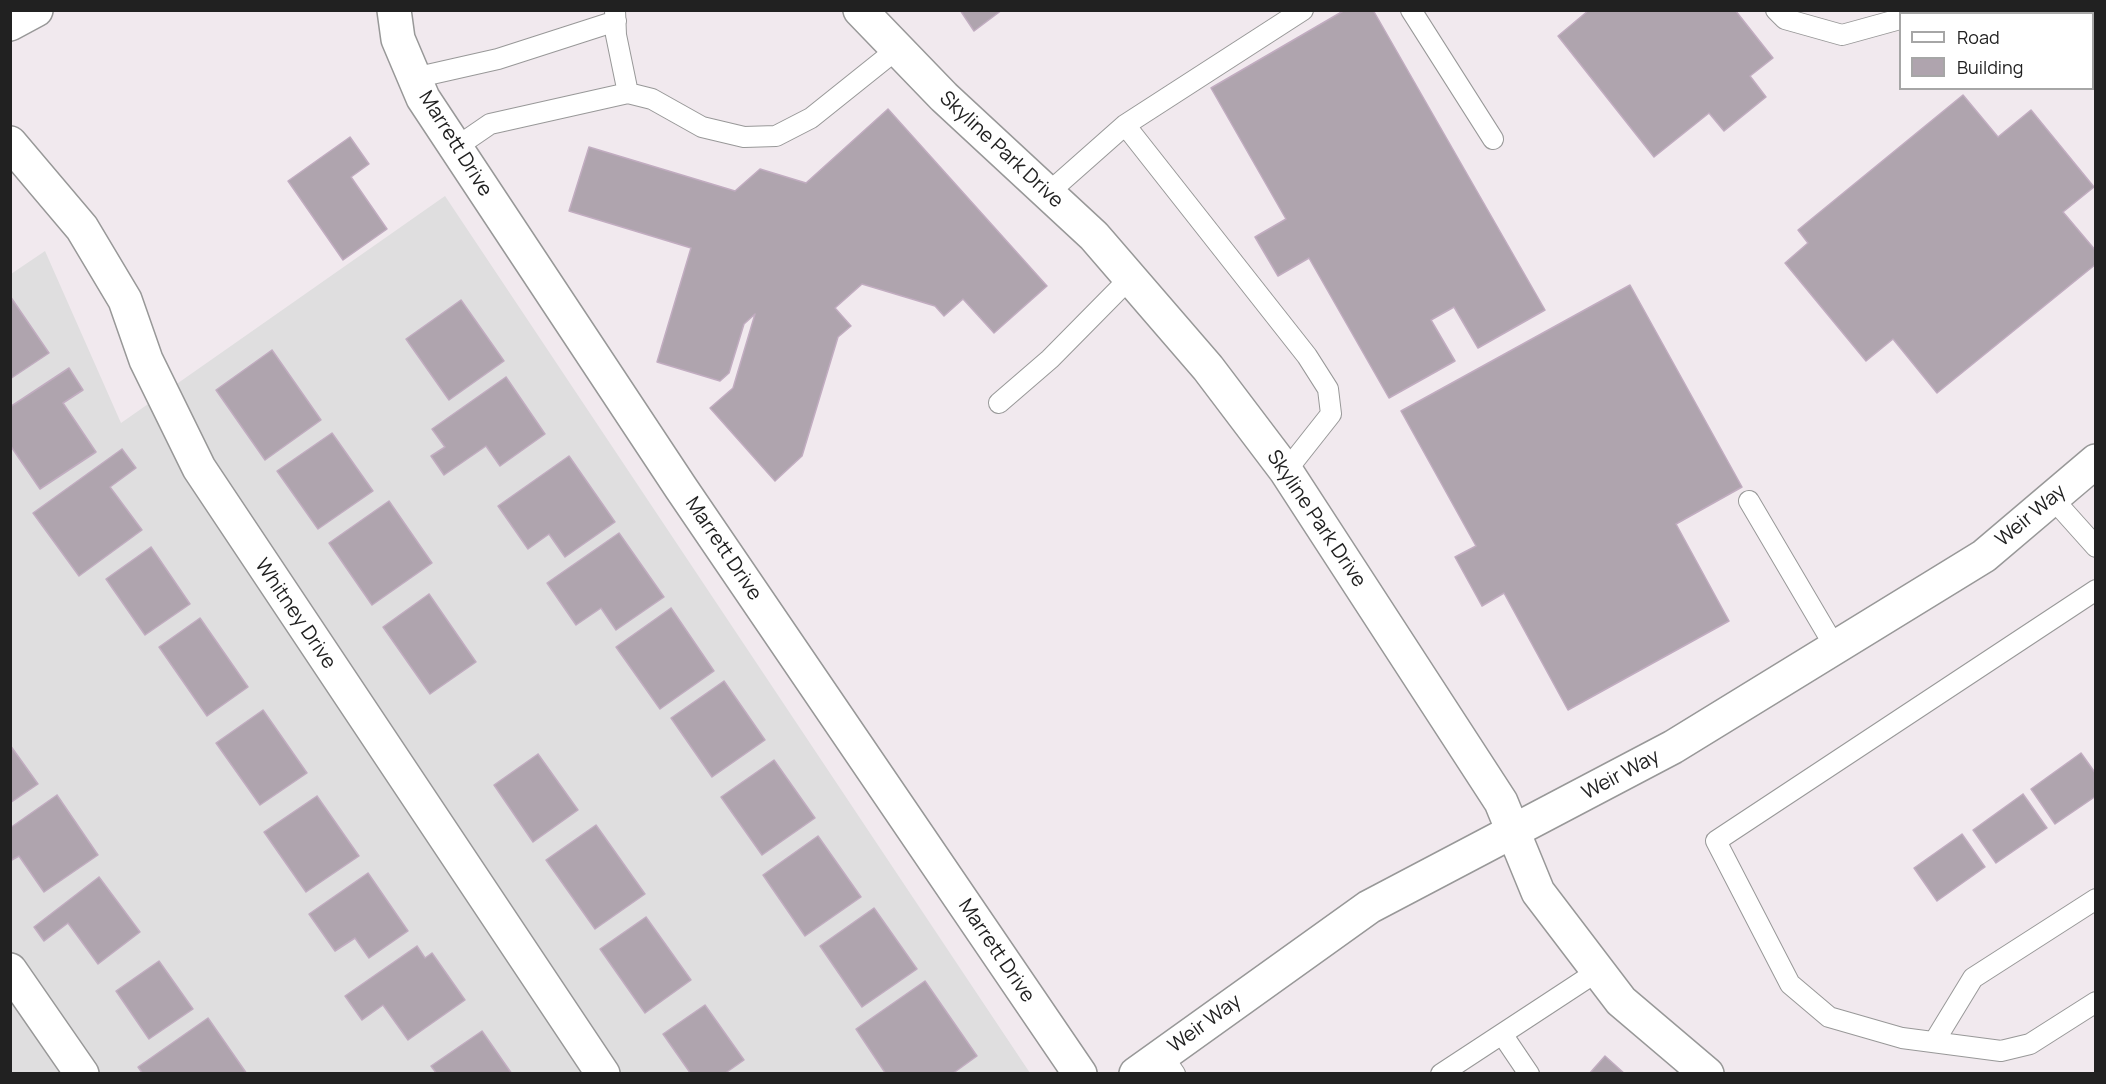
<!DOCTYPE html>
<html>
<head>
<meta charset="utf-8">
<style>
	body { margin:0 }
	#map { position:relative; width:2106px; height:1084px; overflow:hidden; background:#f1e9ee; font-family:Manrope,sans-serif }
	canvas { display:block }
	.frame { position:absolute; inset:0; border:12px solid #212121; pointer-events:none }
	.legend { position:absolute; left:1899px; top:12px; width:195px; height:78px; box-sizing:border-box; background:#fff; border:2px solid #a6a6a6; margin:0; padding:8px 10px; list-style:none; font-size:18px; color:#212121 }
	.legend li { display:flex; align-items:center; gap:12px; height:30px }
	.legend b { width:30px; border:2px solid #a6a6a6 }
</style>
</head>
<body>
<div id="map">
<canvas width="2106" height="1084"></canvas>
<div class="frame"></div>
<ul class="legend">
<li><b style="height:8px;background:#fff"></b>Road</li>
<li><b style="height:16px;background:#afa4ae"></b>Building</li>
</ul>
</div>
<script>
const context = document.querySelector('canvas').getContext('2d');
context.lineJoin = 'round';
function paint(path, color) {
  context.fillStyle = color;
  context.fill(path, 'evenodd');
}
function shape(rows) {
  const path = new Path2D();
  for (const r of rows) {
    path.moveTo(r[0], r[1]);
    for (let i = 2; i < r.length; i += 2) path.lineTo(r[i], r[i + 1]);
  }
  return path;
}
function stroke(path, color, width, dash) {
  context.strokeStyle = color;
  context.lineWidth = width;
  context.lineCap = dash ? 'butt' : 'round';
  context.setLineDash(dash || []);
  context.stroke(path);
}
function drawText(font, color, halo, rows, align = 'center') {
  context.font = font + ' Manrope,sans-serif';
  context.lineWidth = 6;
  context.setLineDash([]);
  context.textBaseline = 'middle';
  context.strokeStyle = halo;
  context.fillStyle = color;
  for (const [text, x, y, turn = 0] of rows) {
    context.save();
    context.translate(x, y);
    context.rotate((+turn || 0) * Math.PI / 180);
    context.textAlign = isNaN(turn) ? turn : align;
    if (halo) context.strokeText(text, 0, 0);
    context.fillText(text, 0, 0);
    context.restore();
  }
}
paint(shape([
	[445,196,1030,1073,11,1074,11,274,45,251,121,423]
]), '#dfdedf');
const building = shape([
	[960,10,1002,10,974,31,960,10],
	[1345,10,1373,10,1545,310,1478,348,1454,307,1431,320,1455,361,1389,398,1309,258,1278,276,1255,237,1286,219,1211,88,1345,10],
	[1589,10,1735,10,1773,58,1750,76,1766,97,1724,131,1709,113,1654,157,1558,36,1589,10],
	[1963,95,1998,137,2031,110,2094,187,2063,212,2096,251,2096,264,1937,393,1893,339,1866,361,1785,263,1808,243,1798,230,1963,95],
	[888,109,1047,286,994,333,963,299,944,316,935,306,862,284,835,308,851,326,838,337,802,456,775,481,710,408,733,388,755,314,744,324,729,373,720,381,657,362,691,248,569,211,589,147,735,191,760,169,806,183,888,109],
	[350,137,369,164,351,177,387,229,343,260,288,181,350,137],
	[1630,285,1742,487,1676,524,1729,621,1568,710,1504,593,1482,606,1455,557,1476,546,1401,411,1630,285],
	[10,296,49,353,10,379,10,296],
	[461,300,504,361,449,400,406,339,461,300],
	[272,350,321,420,265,460,216,390,272,350],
	[69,368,83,390,63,403,96,452,40,489,10,445,10,407,69,368],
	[506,377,545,434,500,466,486,446,444,475,431,456,445,447,432,429,506,377],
	[332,433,373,491,318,529,277,471,332,433],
	[122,449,136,468,110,487,142,530,79,576,33,513,122,449],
	[569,456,615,522,565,557,549,534,528,549,498,506,569,456],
	[389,501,432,563,372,605,329,543,389,501],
	[619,533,664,597,616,630,601,608,576,625,547,583,619,533],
	[151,547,190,604,145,635,106,579,151,547],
	[429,594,476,662,430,694,383,627,429,594],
	[671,608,714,671,660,709,616,647,671,608],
	[200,618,248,687,207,716,159,647,200,618],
	[724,681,765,740,712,777,671,718,724,681],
	[263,710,307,773,260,805,216,743,263,710],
	[10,745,38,784,10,803,10,745],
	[2081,753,2096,774,2096,796,2055,824,2031,789,2081,753],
	[538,754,578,810,533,842,494,785,538,754],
	[774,760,815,818,762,855,721,797,774,760],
	[2023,794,2047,828,1996,863,1973,830,2023,794],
	[57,795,98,855,44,892,19,856,10,861,10,828,57,795],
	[317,796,359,856,306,892,264,832,317,796],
	[596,825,645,894,595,929,546,860,596,825],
	[1962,834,1985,867,1937,901,1914,868,1962,834],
	[818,836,861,897,805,936,763,875,818,836],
	[368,873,408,931,369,958,355,938,335,951,309,914,368,873],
	[99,877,140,932,98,964,68,923,44,941,34,927,99,877],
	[874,908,917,969,862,1007,820,946,874,908],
	[646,917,691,980,645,1013,600,949,646,917],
	[417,946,425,958,432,953,465,1000,408,1040,383,1005,362,1020,345,996,417,946],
	[159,961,193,1009,149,1039,116,991,159,961],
	[925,981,977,1056,952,1074,886,1074,856,1029,925,981],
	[705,1005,744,1060,724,1074,691,1074,663,1034,705,1005],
	[208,1018,247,1074,143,1074,138,1067,208,1018],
	[482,1031,512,1074,437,1074,431,1066,482,1031],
	[1605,1056,1625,1074,1589,1074,1605,1056]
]);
paint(building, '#afa4ae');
stroke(building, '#c1acc0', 1.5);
const service = shape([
	[615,10,616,35,628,93],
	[1411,10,1493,139],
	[1776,10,1785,19,1842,35,1900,19],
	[414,78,498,59,616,21],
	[1125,125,1307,356,1328,389,1331,414,1286,471],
	[455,148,490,124,628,93,652,99,702,127,744,137,776,136,811,118,896,50],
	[1047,194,1125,125,1303,10],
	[999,403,1050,359,1130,278],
	[2053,499,2096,547],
	[1749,501,1835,647],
	[2096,590,1716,841,1790,984,1829,1017,1902,1038,2001,1051,2030,1044,2096,1002],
	[1502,1034,1529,1074],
	[1934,1042,1973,978,2096,899],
	[1162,1055,1175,1074],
	[1441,1074,1598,971]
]);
const minor = shape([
	[394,10,398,39,423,98,681,488,1080,1074],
	[860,10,944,97,1094,236,1208,368,1286,471,1501,802,1538,892,1621,1001,1707,1074],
	[2092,22,2096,25],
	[10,143,82,228,125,300,146,360,199,468,603,1074],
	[10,970,82,1074],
	[1136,1074,1369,907,1673,747,1984,556,2096,461]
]);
const tertiary = shape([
	[10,24,36,10]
]);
stroke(service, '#989898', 22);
stroke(minor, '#989898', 36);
stroke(tertiary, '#989898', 36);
stroke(service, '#fff', 20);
stroke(minor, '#fff', 33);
stroke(tertiary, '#fff', 33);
drawText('20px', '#212121', '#fff', [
	["Marrett Drive",455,144,58],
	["Skyline Park Drive",1001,150,43],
	["Weir Way",2031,516,-40],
	["Skyline Park Drive",1316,519,56],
	["Marrett Drive",723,549,56],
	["Whitney Drive",295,614,56],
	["Weir Way",1621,775,-28],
	["Marrett Drive",996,951,56],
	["Weir Way",1205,1024,-36]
]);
</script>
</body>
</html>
